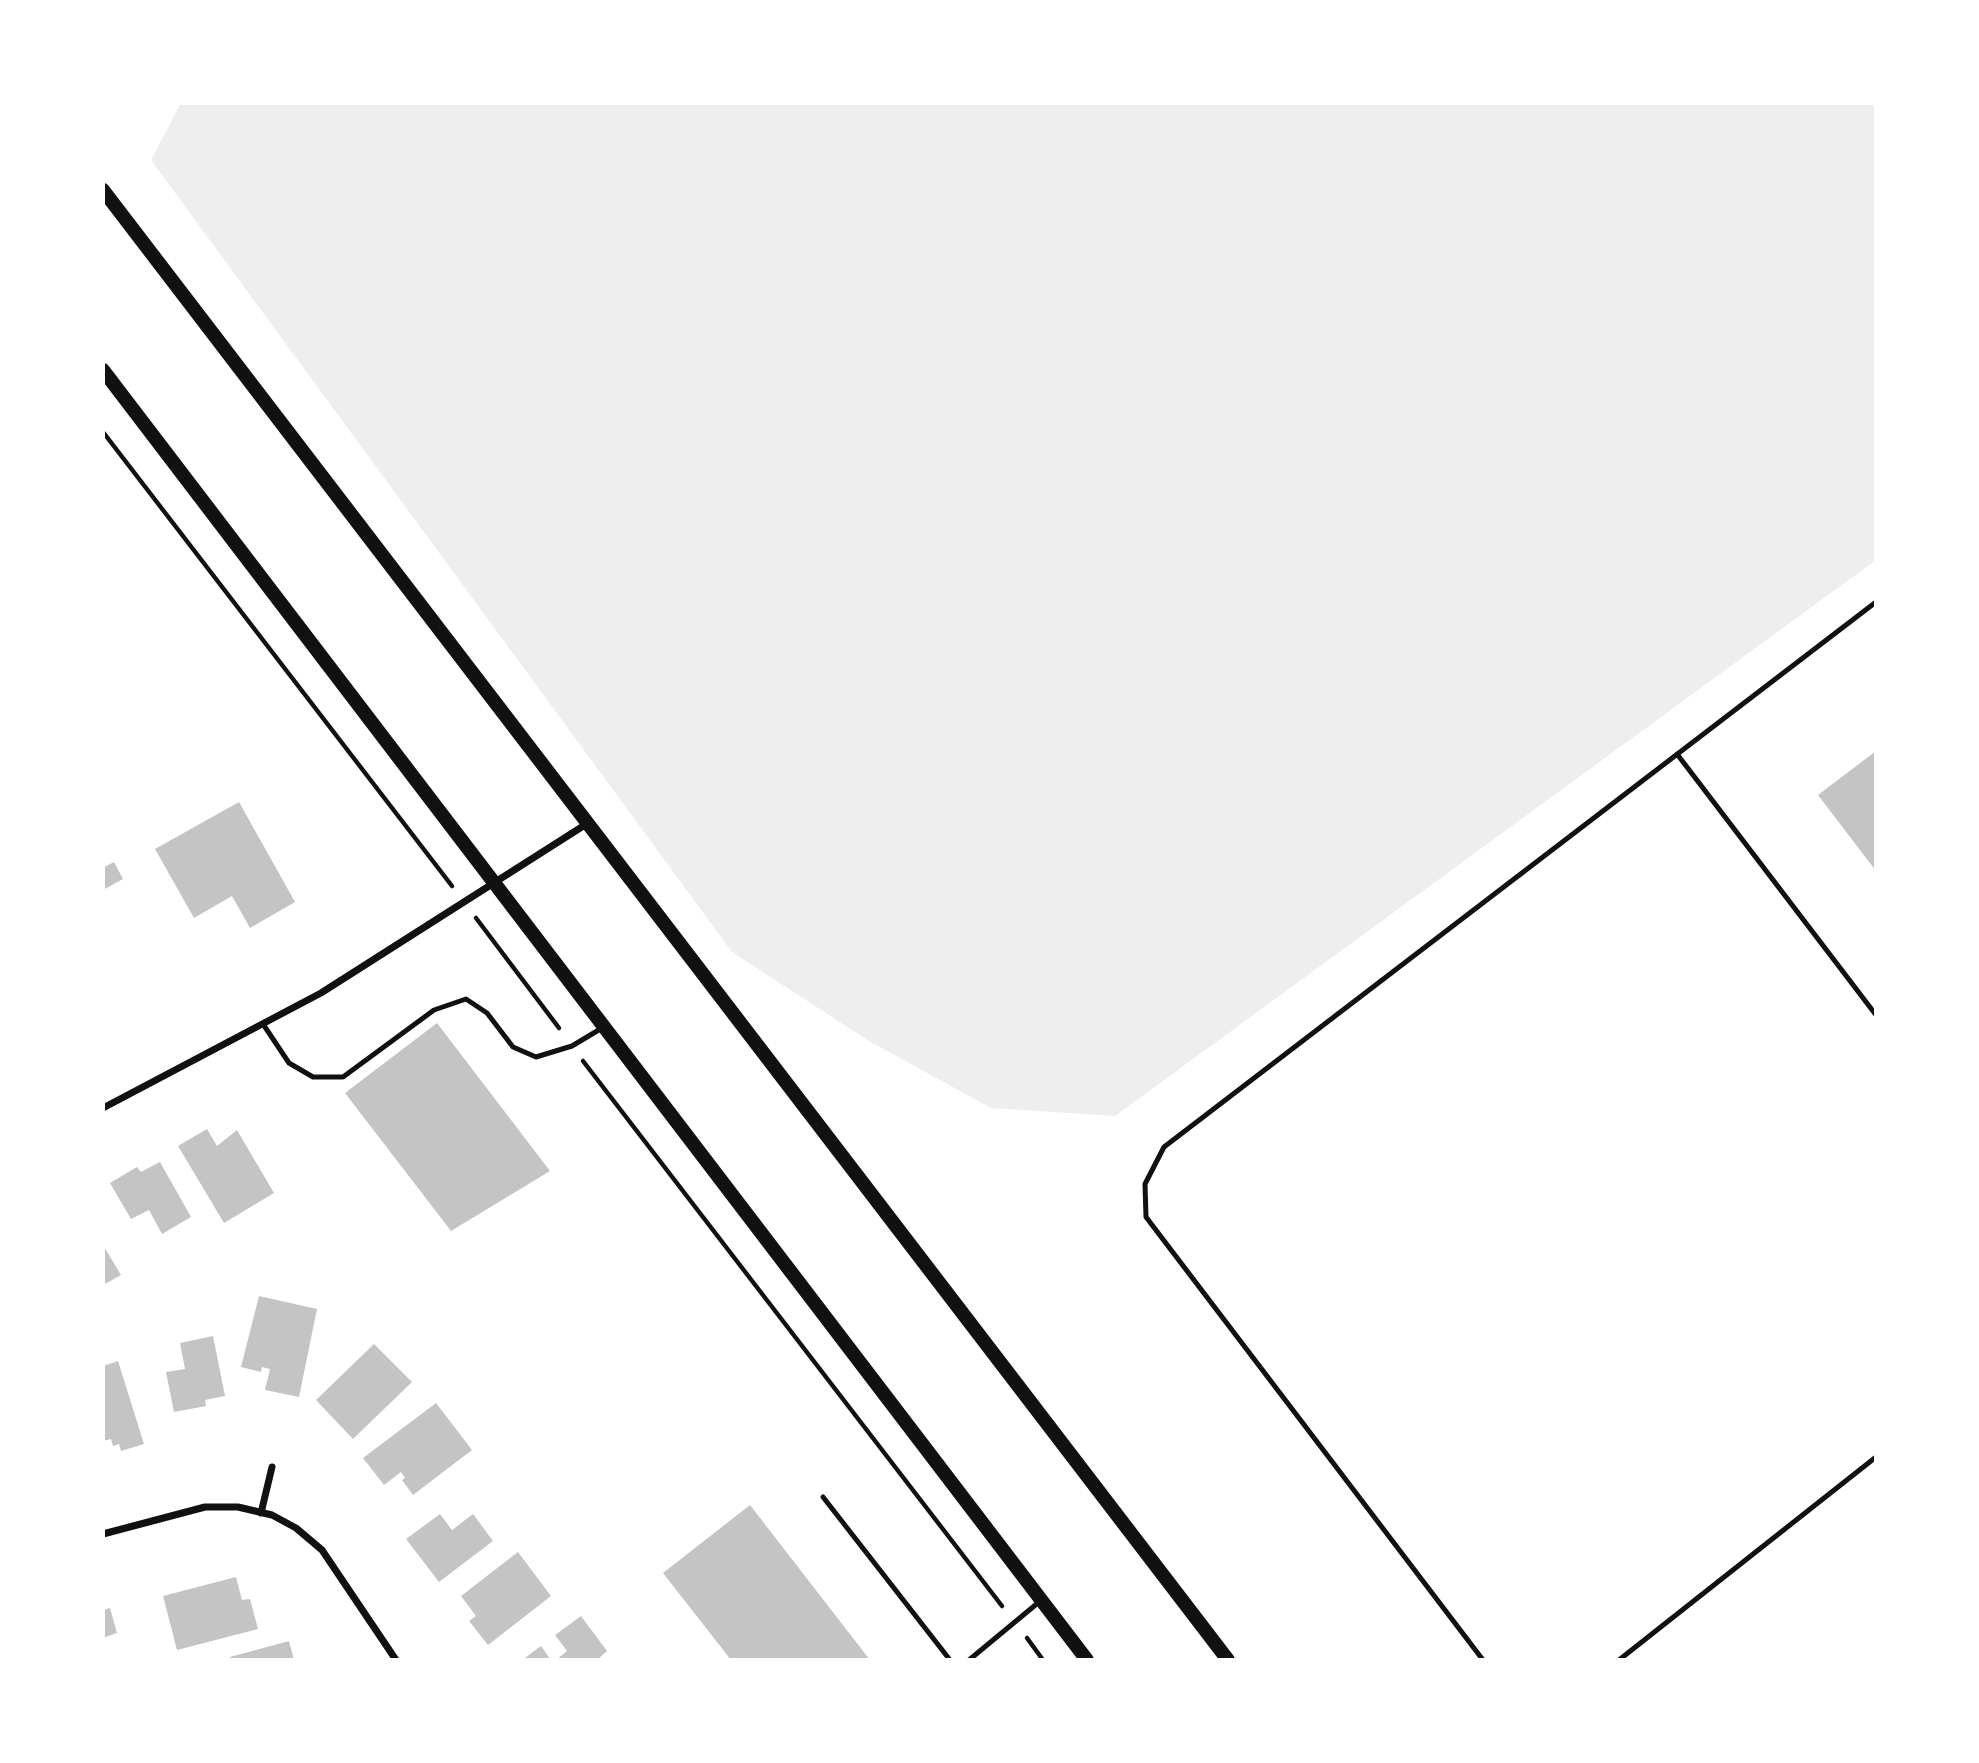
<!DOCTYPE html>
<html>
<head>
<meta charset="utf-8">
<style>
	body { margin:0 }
	#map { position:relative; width:1979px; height:1763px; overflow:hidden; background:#fff; font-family:Cabin,sans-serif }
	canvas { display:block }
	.frame { position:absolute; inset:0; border:105px solid #fff; pointer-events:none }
</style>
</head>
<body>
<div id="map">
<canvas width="1979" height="1763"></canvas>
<div class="frame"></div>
</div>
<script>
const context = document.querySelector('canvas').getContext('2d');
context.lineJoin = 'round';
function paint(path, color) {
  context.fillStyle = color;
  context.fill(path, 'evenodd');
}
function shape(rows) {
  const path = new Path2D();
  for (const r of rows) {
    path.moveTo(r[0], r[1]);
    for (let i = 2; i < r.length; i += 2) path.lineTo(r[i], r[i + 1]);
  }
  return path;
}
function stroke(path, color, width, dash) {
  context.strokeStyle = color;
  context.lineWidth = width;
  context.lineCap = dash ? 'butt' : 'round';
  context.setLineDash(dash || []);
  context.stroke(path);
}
paint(shape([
	[181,103,1876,103,1876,560,1115,1116,991,1108,869,1041,732,952,151,160]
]), '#eee');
paint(shape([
	[1876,751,1876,871,1818,795],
	[239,802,295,902,250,928,232,896,194,918,155,849],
	[114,862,123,879,103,890,103,868],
	[437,1023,550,1171,451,1231,345,1093],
	[207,1129,217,1146,237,1130,274,1193,224,1223,178,1146],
	[160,1162,191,1217,162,1234,149,1210,131,1219,110,1183,137,1167,141,1172],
	[103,1245,121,1275,103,1285],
	[259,1296,317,1309,299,1397,265,1390,270,1369,262,1367,261,1372,241,1367],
	[213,1336,225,1396,205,1400,206,1406,174,1412,166,1372,185,1369,180,1343],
	[374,1344,412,1382,353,1439,316,1400],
	[118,1361,144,1444,121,1451,119,1444,113,1446,111,1439,103,1441,103,1366],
	[436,1403,472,1450,413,1495,402,1480,405,1478,401,1472,384,1485,363,1458],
	[750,1505,870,1660,731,1660,663,1573],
	[440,1514,452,1530,473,1514,493,1541,439,1582,406,1539],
	[518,1552,551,1596,488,1645,469,1621,476,1616,461,1596],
	[236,1577,242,1600,250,1599,258,1629,177,1650,163,1596],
	[110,1608,117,1633,103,1638,103,1610],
	[581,1616,607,1651,597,1660,556,1660,567,1651,555,1635],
	[289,1641,294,1660,230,1660,230,1657],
	[541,1646,551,1660,522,1660]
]), '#c4c4c4');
stroke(shape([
	[103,432,452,886],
	[476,918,559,1028],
	[583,1061,1002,1606],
	[1027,1638,1043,1660]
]), '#111', 4.5);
stroke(shape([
	[1677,754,1876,1015],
	[263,1024,289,1063,313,1077,343,1077,434,1010,466,999,487,1013,513,1047,536,1057,572,1046,602,1028],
	[823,1497,950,1660],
	[969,1660,1039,1602],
	[1483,1660,1146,1217,1145,1184,1164,1147,1876,602],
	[1619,1660,1876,1457]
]), '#111', 5);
stroke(shape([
	[103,1108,321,993,588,823],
	[261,1513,272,1467],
	[103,1534,205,1507,238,1507,272,1515,296,1528,322,1550,396,1660]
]), '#111', 7);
stroke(shape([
	[103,190,1228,1660],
	[103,370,1087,1660]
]), '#111', 14);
</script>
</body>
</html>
